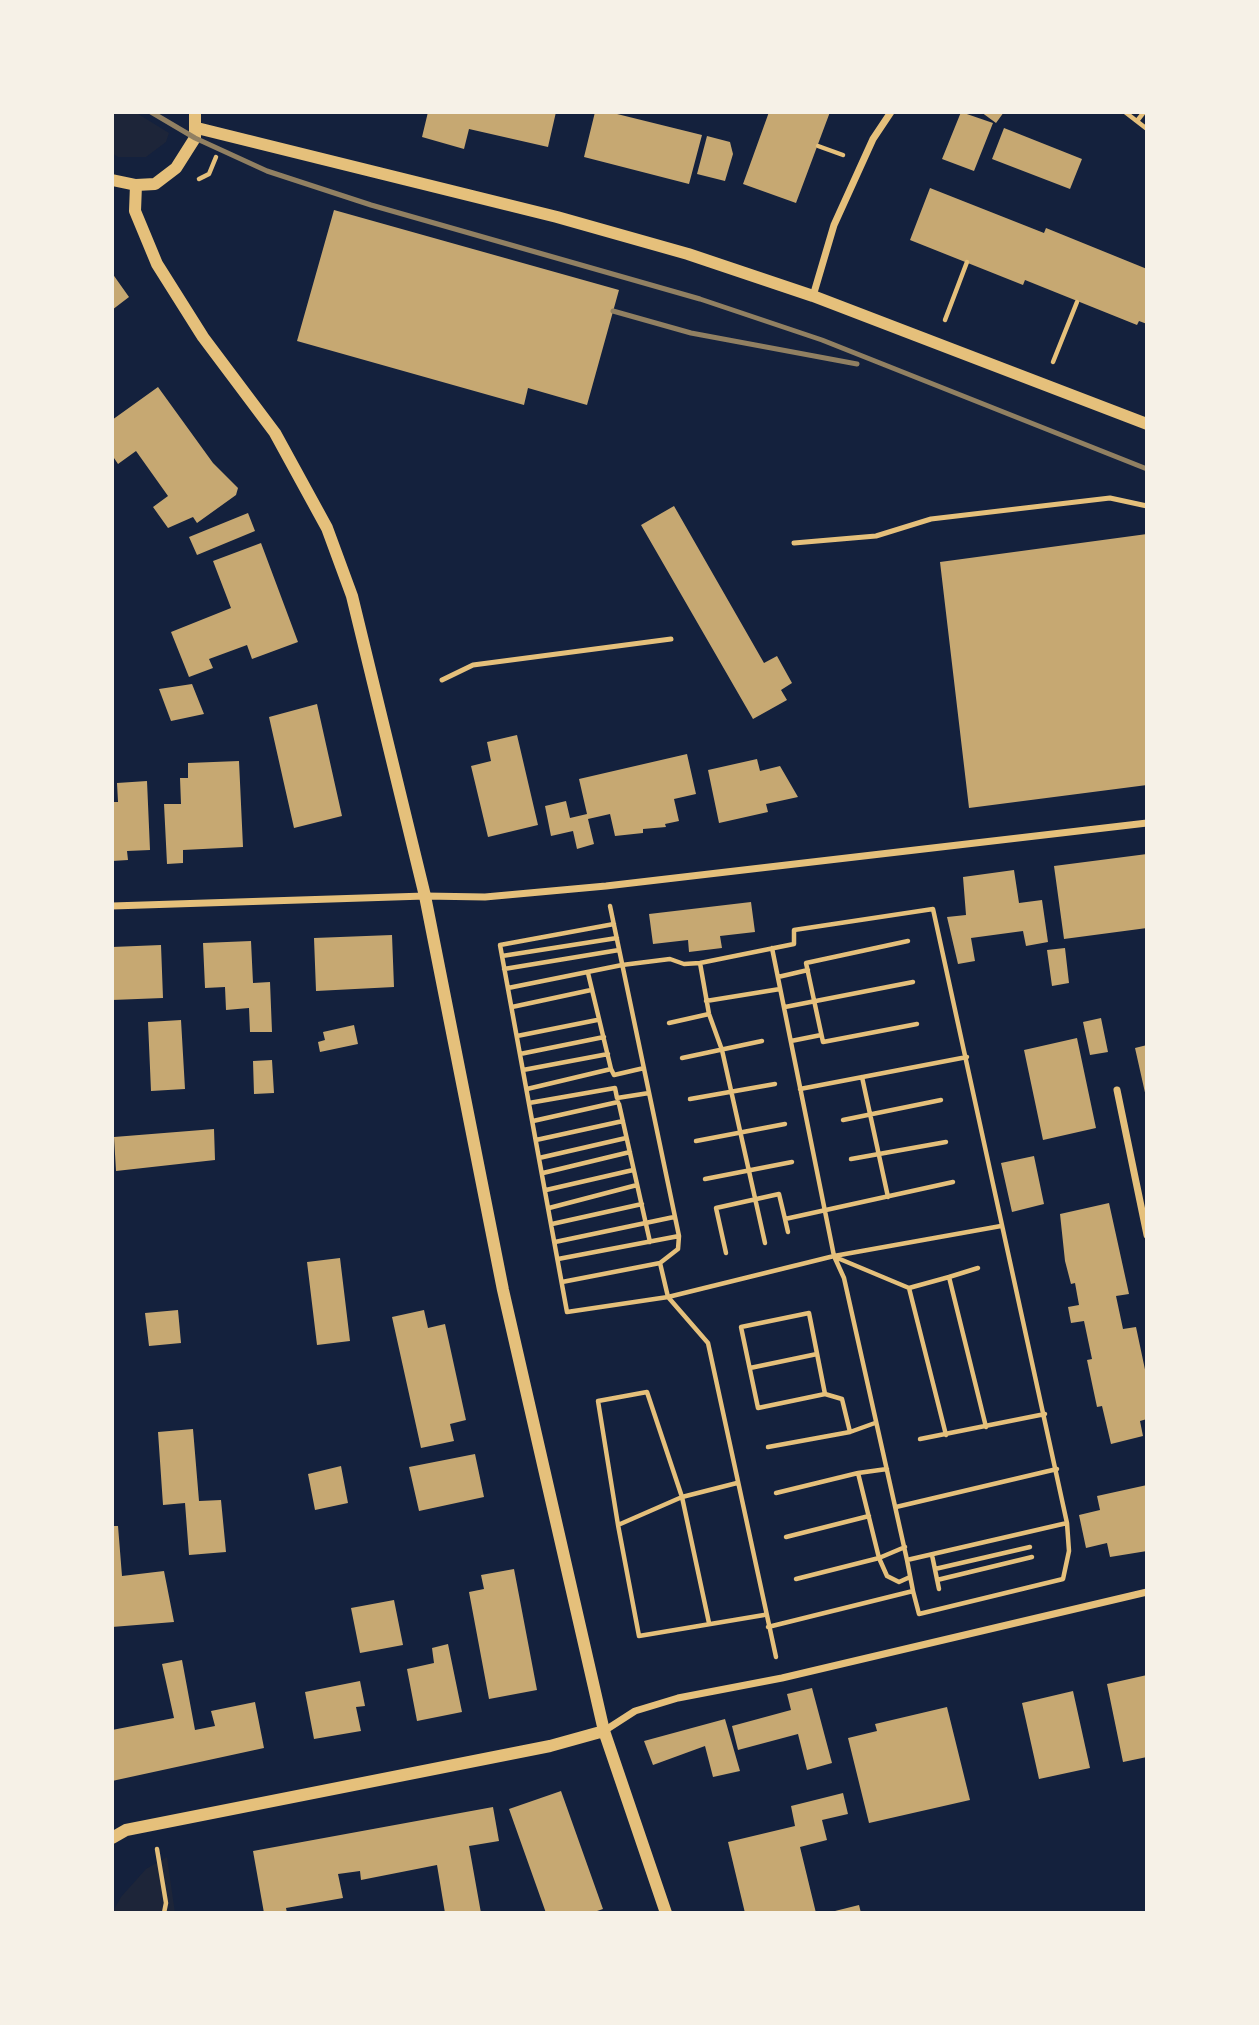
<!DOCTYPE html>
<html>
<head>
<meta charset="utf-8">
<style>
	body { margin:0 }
	#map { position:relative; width:1259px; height:2025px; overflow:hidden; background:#14213d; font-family:"Times New Roman",serif }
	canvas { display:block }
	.frame { position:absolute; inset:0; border:114px solid #f6f1e7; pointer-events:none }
</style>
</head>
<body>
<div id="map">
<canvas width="1259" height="2025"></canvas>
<div class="frame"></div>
</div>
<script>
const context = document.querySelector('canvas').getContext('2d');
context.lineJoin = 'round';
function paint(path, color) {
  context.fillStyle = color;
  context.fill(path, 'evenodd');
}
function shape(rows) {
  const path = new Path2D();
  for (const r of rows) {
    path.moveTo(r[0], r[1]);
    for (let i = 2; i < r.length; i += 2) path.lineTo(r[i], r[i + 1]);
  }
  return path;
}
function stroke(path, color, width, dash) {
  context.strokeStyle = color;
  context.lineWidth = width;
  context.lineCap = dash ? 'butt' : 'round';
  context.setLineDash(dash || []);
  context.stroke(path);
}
paint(shape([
	[112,112,135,112,169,133,166,142,146,157,118,157,112,153],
	[167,1857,175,1913,112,1913,121,1897,146,1869]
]), '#1d2539');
paint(shape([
	[428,112,556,112,548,147,469,129,464,149,422,137],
	[595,112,609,112,702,135,689,184,584,157],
	[769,112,830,112,796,203,743,184],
	[961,112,993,123,974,171,942,159],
	[981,112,1004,112,996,123],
	[1004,128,1082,159,1070,189,992,159],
	[707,136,730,142,733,154,725,181,697,174],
	[930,188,1044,233,1046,228,1147,269,1147,324,1139,321,1137,325,1025,280,1023,285,910,240],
	[334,210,619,290,587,405,528,388,524,405,297,341],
	[112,273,129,297,112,310],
	[158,387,213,463,238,488,236,495,197,523,193,517,168,528,153,507,168,496,136,451,118,464,112,455,112,420],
	[674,506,764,663,777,656,792,683,781,690,787,700,753,719,641,525],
	[248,513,255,531,197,555,189,537],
	[1147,534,1147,785,969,808,940,562],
	[261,543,298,642,252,659,247,645,209,659,213,668,189,677,171,632,231,608,213,561],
	[192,684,204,714,171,721,159,689],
	[317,704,342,816,294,828,269,717],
	[517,735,538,825,488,837,471,766,491,761,487,742],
	[687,754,696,794,674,799,679,821,665,824,666,827,643,829,643,833,615,836,610,814,588,819,594,844,577,849,573,831,551,836,545,806,566,801,570,818,587,814,579,779],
	[757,759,760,771,780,766,798,797,766,804,768,812,719,823,708,770],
	[239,761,243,847,183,850,183,863,167,864,164,804,181,804,180,778,188,778,188,763],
	[147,781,150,850,127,851,128,860,112,861,112,802,118,802,117,783],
	[1147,854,1147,928,1064,939,1054,866],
	[1014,870,1019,903,1042,900,1048,942,1026,946,1023,931,971,938,975,961,958,964,947,917,966,915,963,877],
	[751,902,755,932,720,936,722,948,689,952,688,940,653,944,649,914],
	[392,935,394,987,316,991,314,938],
	[251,941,253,983,270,982,272,1032,250,1032,249,1008,226,1010,225,987,205,988,203,943],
	[161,945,163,998,112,1000,112,947],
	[1065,948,1069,983,1052,986,1047,950],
	[1101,1018,1108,1052,1090,1055,1083,1022],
	[181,1020,185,1089,151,1091,148,1022],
	[354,1025,358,1044,320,1052,318,1042,325,1040,323,1032],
	[1077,1038,1096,1128,1043,1140,1024,1050],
	[1147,1045,1147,1097,1146,1097,1135,1048],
	[272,1060,274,1093,254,1094,253,1061],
	[214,1129,215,1160,116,1171,114,1137],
	[1034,1156,1044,1204,1012,1212,1001,1163],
	[1109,1203,1129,1294,1116,1296,1123,1329,1136,1327,1147,1379,1147,1419,1140,1421,1143,1436,1111,1444,1102,1406,1097,1407,1087,1360,1092,1359,1084,1321,1071,1323,1068,1307,1079,1305,1075,1283,1071,1284,1065,1261,1060,1214],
	[340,1258,350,1341,317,1345,307,1262],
	[178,1310,181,1343,149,1346,145,1313],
	[424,1310,428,1328,445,1324,466,1420,450,1424,454,1441,421,1448,392,1317],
	[193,1429,199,1501,221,1500,226,1552,189,1555,185,1503,163,1505,158,1432],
	[475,1454,484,1497,419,1511,409,1467],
	[341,1466,348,1503,315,1510,308,1474],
	[1147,1485,1147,1551,1110,1557,1107,1543,1086,1548,1079,1515,1100,1510,1097,1496],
	[112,1526,118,1526,122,1576,164,1571,174,1622,112,1627],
	[514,1569,537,1690,489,1699,469,1592,484,1589,481,1575],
	[394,1600,403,1645,360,1653,351,1608],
	[448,1644,462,1712,417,1721,407,1669,434,1663,432,1648],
	[182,1660,195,1730,215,1726,211,1711,255,1702,264,1748,112,1781,112,1730,174,1718,162,1664],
	[1147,1675,1147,1757,1123,1762,1107,1684],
	[360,1681,365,1706,356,1707,361,1731,314,1739,305,1692],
	[812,1688,832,1763,807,1770,798,1734,738,1750,732,1726,791,1710,787,1694],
	[1073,1691,1090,1768,1039,1779,1022,1703],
	[947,1707,970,1800,869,1823,848,1738,877,1731,875,1724],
	[725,1719,740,1771,713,1777,705,1746,653,1765,644,1741],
	[561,1791,603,1909,591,1913,546,1913,509,1809],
	[843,1793,848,1814,822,1820,827,1840,800,1847,816,1913,745,1913,728,1842,795,1826,791,1806],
	[493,1807,499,1841,469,1846,481,1913,445,1913,437,1865,361,1880,360,1871,338,1874,343,1898,286,1908,287,1913,264,1913,253,1851],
	[859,1905,861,1913,831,1913,831,1912]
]), '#c6a872');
stroke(shape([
	[1125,112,1147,129],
	[1137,121,1144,112],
	[818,146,843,155],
	[199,179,209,174,216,157],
	[945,320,967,262],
	[1053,362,1077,302],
	[610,906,679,1236,678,1249,660,1263,668,1297,708,1343,776,1657],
	[614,924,500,945,567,1312,668,1297,834,1256,1001,1226],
	[908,941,806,963,823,1042,917,1024],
	[502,956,617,938],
	[700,963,709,1014,722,1050,765,1243],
	[504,969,619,950],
	[588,973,611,1069],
	[778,977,808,970],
	[508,988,622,965,670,959,684,964,700,963,794,944,794,930,933,909,1067,1523,907,1560,844,1278,834,1256,772,948],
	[706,1001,780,989],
	[512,1007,591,990],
	[785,1007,913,982],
	[669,1023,709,1014],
	[517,1036,597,1020],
	[791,1041,821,1035],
	[520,1054,604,1037],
	[682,1058,762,1041],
	[523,1070,608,1054],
	[862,1077,888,1197],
	[527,1089,611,1069,614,1075,644,1068],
	[800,1089,967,1057],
	[690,1099,775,1084],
	[529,1103,615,1088,617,1098,649,1093],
	[619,1104,650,1242],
	[843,1120,941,1100],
	[533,1121,618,1102],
	[536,1140,623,1121],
	[696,1141,785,1124],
	[539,1158,626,1138],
	[851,1159,946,1142],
	[543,1173,630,1152],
	[705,1179,792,1162],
	[546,1190,633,1170],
	[549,1208,637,1185],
	[785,1219,788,1232],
	[552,1224,642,1204],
	[555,1242,674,1217],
	[726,1253,716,1208,779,1194,785,1219,953,1182],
	[835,1257,909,1288],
	[558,1259,679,1236],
	[949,1277,978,1268],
	[562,1282,660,1263],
	[750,1368,817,1354],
	[825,1394,809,1313,741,1327,758,1408,825,1394,842,1399,850,1432],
	[946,1435,909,1288,949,1277,986,1427],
	[920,1439,1045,1414],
	[768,1447,850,1432,875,1423],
	[858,1473,879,1558,887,1576,899,1582,910,1577],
	[776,1493,858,1473,887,1469],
	[896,1507,1057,1469],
	[618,1525,639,1636,764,1615],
	[786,1537,869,1516],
	[932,1555,939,1589],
	[935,1569,1030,1547],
	[796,1579,879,1558,905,1547],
	[937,1580,1032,1557],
	[913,1591,919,1614,1063,1579,1069,1551,1067,1523],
	[709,1623,682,1497,647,1392,598,1401,618,1525,682,1497,737,1483],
	[768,1627,913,1591,907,1560],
	[157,1849,166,1903,164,1913]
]), '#e5c07b', 4.5);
stroke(shape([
	[794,543,876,536,931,519,1110,498,1147,506],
	[442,680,473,665,671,639]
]), '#e5c07b', 5);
stroke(shape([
	[813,296,834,225,873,139,891,112],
	[112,906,425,896,485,897,606,886,1147,823],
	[1117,1090,1147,1235],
	[604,1731,635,1711,678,1698,782,1678,1147,1592]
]), '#e5c07b', 7);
stroke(shape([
	[197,128,557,217,688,254,813,296,1147,424],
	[112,180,136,185,155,184,176,168,195,138,195,112],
	[136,185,135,211,157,264,203,337,275,433,327,528,352,596,425,896,503,1290,604,1731,666,1913],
	[112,1838,126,1830,550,1746,604,1731]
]), '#e5c07b', 12);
stroke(shape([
	[151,112,195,138,267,171,371,205,700,299,822,340,1147,469],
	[613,311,691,333,857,364]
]), '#918062', 5);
</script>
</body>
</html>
